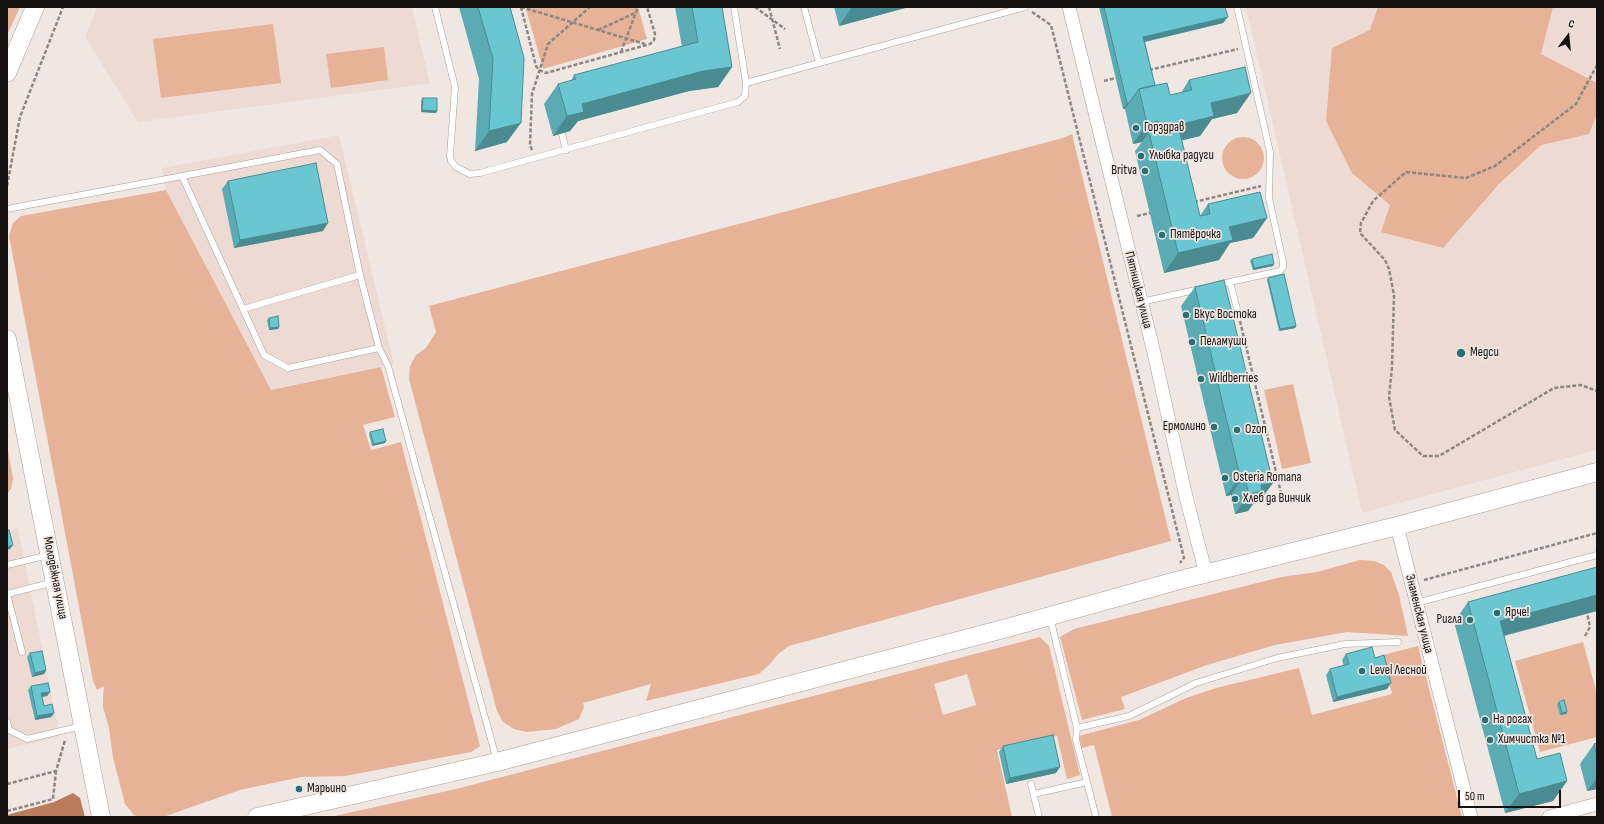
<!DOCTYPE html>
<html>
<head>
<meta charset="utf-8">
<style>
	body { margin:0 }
	#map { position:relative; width:1604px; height:824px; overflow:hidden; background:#f1e7e2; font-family:"Sofia Sans Condensed",sans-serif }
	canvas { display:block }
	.frame { position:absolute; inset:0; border:8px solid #151110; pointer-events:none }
	.north { position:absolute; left:1548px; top:16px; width:40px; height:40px; -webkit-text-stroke:3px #f1e7e2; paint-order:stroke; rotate:16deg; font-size:11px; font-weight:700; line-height:16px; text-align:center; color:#151110 }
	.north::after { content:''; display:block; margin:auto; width:14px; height:18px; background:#151110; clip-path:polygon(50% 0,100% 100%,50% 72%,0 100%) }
	.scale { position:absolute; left:1458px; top:790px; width:103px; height:18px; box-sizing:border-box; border:2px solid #151110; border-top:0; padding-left:5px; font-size:12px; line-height:14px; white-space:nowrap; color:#151110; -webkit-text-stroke:3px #f1e7e2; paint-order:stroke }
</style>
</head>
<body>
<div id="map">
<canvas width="1604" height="824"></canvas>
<div class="frame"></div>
<div class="north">С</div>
<div class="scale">50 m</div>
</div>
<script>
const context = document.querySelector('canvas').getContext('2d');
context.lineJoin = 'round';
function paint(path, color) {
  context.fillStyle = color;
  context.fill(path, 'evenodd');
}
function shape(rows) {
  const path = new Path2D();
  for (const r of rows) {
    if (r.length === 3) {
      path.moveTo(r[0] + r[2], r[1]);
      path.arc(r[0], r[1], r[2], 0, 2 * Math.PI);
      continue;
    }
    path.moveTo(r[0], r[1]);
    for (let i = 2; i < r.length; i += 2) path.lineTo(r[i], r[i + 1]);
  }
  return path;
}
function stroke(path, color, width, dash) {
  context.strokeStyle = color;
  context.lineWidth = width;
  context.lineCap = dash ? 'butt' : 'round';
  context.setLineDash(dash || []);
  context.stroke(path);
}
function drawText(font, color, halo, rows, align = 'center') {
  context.font = font + ' "Sofia Sans Condensed",sans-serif';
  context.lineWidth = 3.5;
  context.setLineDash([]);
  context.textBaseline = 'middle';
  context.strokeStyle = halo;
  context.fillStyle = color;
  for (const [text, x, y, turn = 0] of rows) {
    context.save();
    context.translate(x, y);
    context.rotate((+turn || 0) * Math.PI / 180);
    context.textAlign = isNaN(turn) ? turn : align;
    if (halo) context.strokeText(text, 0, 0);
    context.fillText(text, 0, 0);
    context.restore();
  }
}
paint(shape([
	[97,7,412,7,430,83,411,86,138,122,85,37],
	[1246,7,1597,7,1597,450,1362,513],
	[339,135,394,364,271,390,166,190,162,168],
	[18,528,60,737,7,749,7,531]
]), '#eddbd3');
paint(shape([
	[7,7,20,7,7,35],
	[531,7,638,7,647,39,543,69,526,9],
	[1378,7,1553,7,1541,54,1597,83,1597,114,1589,134,1541,145,1499,184,1443,248,1381,232,1390,205,1352,173,1326,121,1332,48,1370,30],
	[273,24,281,83,161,98,153,39],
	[384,47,388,80,331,88,326,54],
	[1072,134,1171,541,789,646,778,654,770,664,759,674,646,701,651,684,583,703,584,707,579,719,556,729,527,732,514,729,503,722,497,711,409,379,410,366,416,355,426,348,436,332,429,306,1063,138],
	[1243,158,21],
	[166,190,271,390,381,367,395,417,363,425,371,450,401,442,480,746,471,752,345,776,301,777,240,790,166,816,159,817,139,817,134,815,125,804,113,758,109,728,103,707,103,697,104,686,97,690,93,681,9,236,13,223,21,216],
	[1293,384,1311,463,1282,469,1264,390],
	[7,445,13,479,11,489,7,494],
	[1360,560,1374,561,1384,565,1391,572,1399,595,1408,636,1347,632,1275,645,1207,665,1121,697,1125,709,1082,720,1060,637,1074,629,1281,577,1317,572],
	[1040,637,1049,646,1080,775,1067,779,1057,736,997,750,1012,817,330,817,456,789],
	[967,674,976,705,943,715,934,684],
	[1583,642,1597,694,1597,737,1540,752,1515,661],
	[1418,646,1462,817,1112,817,1094,745,1082,748,1079,736,1139,720,1186,698,1216,688,1299,668,1312,715,1392,694,1383,655]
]), '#e6b298');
paint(shape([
	[73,793,80,798,85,817,7,817,7,815,54,802]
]), '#ba7c5d');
const lane = shape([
	[435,7,455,87,450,156,451,161,456,167,470,174,480,173,738,102,745,96,746,83,819,63],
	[734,7,746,83],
	[804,7,819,63,1025,7],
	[562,134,566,150],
	[182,176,264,355,288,368,379,348],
	[7,209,320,150,337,164,360,275,379,348,388,366,497,761],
	[1230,282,1280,271,1283,267,1283,262,1269,198,1270,152,1237,7],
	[1217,285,1230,282,1238,313],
	[1141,302,1200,289],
	[243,309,360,275],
	[7,565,49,555],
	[7,594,22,652],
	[7,594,54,582],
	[1416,603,1597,555],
	[1050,617,1077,728,1129,716,1196,683,1277,658,1345,644,1398,642],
	[7,722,9,730,27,739,82,726],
	[1077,728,1076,740,1096,817],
	[1031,784,1039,817],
	[1034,794,1087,782]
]);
const street = shape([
	[1069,7,1154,353,1186,497,1206,574],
	[1397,526,1471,817],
	[1549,817,1597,804]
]);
const secondary = shape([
	[7,73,35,7],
	[7,339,101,817],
	[257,817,497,762,1007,628,1176,581,1397,526,1597,472]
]);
stroke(lane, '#a89e9a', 7);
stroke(street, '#a89e9a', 14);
stroke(secondary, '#a89e9a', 19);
stroke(shape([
	[521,7,536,66,539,70,546,73,650,44,654,40,655,34,647,7],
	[521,7,645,44],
	[755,7,785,29],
	[769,7,780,49],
	[1032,12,1051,25,1184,558,1180,563],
	[598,30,635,13],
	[621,52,638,7],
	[1597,65,1576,104,1495,166,1466,178,1406,172,1373,201,1361,223,1360,233,1385,260,1389,269,1394,295,1392,367,1389,397,1395,430,1423,456,1439,456,1554,388,1581,385,1597,391],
	[1149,70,1238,49],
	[1104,81,1116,78],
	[532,150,530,145,532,94,548,44,590,7],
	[7,186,20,117,63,7],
	[1194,202,1261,186],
	[1137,216,1150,213],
	[1240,321,1281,493],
	[1424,580,1597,533],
	[1585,636,1590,627,1587,613],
	[7,784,56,771,65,740],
	[7,811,53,799,56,771]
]), '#8d8682', 2.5, [4, 2]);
stroke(lane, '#fff', 6);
stroke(street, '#fff', 13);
stroke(secondary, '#fff', 18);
paint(shape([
	[459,7,510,7,507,142,475,151,479,79],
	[675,7,722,7,732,67,718,87,689,91,578,121,570,131,553,136,544,104,558,84,571,81,574,75,682,47],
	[834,7,909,7,839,26],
	[1099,7,1225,7,1223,23,1145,42,1155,85,1170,95,1181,93,1189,80,1237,113,1212,119,1200,136,1181,140,1200,216,1208,204,1267,218,1253,238,1230,243,1219,260,1164,273,1135,151,1142,142,1133,144,1125,109,1123,109],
	[423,98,436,113,421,112,421,100],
	[228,181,323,231,234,248,222,189],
	[1252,259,1274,264,1273,266,1253,270,1250,261],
	[1268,278,1296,326,1295,328,1279,331,1267,280],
	[1195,287,1259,502,1253,504,1248,511,1235,514,1231,495,1226,496,1181,306],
	[269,318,279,327,278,329,269,330,267,320],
	[370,432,386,441,385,443,372,446,369,434],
	[1597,567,1597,611,1504,636,1537,759,1567,781,1553,801,1505,813,1454,622,1468,602],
	[30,653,46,670,44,674,32,677,27,657],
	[1346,654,1375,658,1387,689,1333,702,1326,675,1330,669,1344,666,1342,660],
	[31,686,50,692,47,696,42,697,44,706,54,713,51,717,35,720,28,690],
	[1559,702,1567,712,1566,714,1560,715,1557,704],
	[1597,743,1597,789,1587,791,1580,764,1594,744],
	[1003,746,1056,773,1006,784,999,752]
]), '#5babb4');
paint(shape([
	[852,7,909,7,839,26],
	[1228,17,1223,23,1139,43,1143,37],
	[732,67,718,87,689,91,578,121,570,131,553,136,567,116,582,104,703,71],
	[1251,93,1237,113,1212,119,1200,136,1164,145,1178,125,1211,103],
	[1127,103,1129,103,1125,109,1123,109],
	[422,110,437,111,436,113,421,112],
	[1158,121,1149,133,1149,132,1142,142,1133,144,1147,124],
	[521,123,507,142,475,151,489,131],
	[1267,218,1253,238,1230,243,1219,260,1164,273,1178,253,1229,227],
	[328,223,323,231,234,248,240,240],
	[1274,264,1273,266,1253,270,1254,268],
	[1296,326,1295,328,1279,331,1280,329],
	[279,327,278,329,269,330,270,328],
	[386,441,385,443,372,446,374,444],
	[1240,476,1244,476,1231,495,1226,496],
	[1273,483,1259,502,1253,504,1248,511,1235,514,1249,494,1261,485],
	[13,545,10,549,7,550,7,547],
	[1597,595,1597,611,1486,640,1500,621],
	[46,670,44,674,32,677,35,673],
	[1391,683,1387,689,1333,702,1337,697],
	[50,692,47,696,38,697,41,693],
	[1567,712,1566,714,1560,715,1562,713],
	[54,713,51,717,35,720,37,716],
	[1060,767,1056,773,1006,784,1010,778],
	[1597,778,1597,789,1587,791],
	[1567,781,1553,801,1505,813,1519,794]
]), '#4a8b92');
const building = shape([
	[478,7,510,7,524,58,521,123,489,131,493,59,478,7],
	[692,7,722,7,732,67,703,71,582,104,584,112,567,116,558,84,576,79,574,75,698,42,692,7],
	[1104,7,1225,7,1228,17,1143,37,1155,85,1139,89,1129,103,1127,103,1104,7],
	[1245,67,1251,93,1211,103,1214,116,1178,125,1200,216,1210,214,1208,204,1260,192,1267,218,1229,227,1233,240,1178,253,1149,132,1159,129,1158,121,1147,124,1139,89,1167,83,1170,95,1192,90,1189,80,1245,67],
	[423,98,437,98,437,111,422,110,423,98],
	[316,163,328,223,240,240,228,181,316,163],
	[1272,254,1274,264,1254,268,1252,259,1272,254],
	[1284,274,1296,326,1280,329,1268,278,1284,274],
	[1224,280,1273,483,1261,485,1262,491,1249,494,1244,476,1240,476,1195,287,1224,280],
	[278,316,279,327,270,328,269,318,278,316],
	[383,429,386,441,374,444,370,432,383,429],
	[9,530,13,545,7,547,7,531,9,530],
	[1597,567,1597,595,1500,621,1537,759,1560,753,1567,781,1519,794,1468,602,1597,567],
	[1372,647,1375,658,1384,655,1391,683,1337,697,1330,669,1349,664,1346,654,1372,647],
	[42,651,46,670,35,673,30,653,42,651],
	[48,683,50,692,41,693,44,706,52,704,54,713,37,716,31,686,48,683],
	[1564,700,1567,712,1562,713,1559,702,1564,700],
	[1053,735,1060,767,1010,778,1003,746,1053,735],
	[1597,743,1597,756,1594,744,1597,743]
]);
paint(building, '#6ac7d1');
stroke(building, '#4a8b92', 1);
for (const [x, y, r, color] of [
	[1136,128,4,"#267077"],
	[1141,156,4,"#267077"],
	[1145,171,4,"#267077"],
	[1162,235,4,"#267077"],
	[1186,315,4,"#267077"],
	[1192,342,4,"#267077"],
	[1461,353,5,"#267077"],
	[1201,379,4,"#267077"],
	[1214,427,4,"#267077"],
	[1237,430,4,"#267077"],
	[1225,478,4,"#267077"],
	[1235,499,4,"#267077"],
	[1497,613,4,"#267077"],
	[1470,620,4,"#267077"],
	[1362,671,4,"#267077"],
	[1485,720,4,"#267077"],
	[1490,740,4,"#267077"],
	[299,789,4,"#267077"]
]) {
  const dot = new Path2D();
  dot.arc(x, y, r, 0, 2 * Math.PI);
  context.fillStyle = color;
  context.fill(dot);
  stroke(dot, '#f1e7e2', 1.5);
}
drawText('13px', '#151110', '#f1e7e2', [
	["Горздрав",1144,128],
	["Улыбка радуги",1149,156],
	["Britva",1137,171,"right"],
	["Пятёрочка",1170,235],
	["Вкус Востока",1194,315],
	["Пеламуши",1200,342],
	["Медси",1470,353],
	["Wildberries",1209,379],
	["Ермолино",1206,427,"right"],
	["Ozon",1245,430],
	["Osteria Romana",1233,478],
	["Хлеб да Винчик",1243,499],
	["Ярче!",1505,613],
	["Ригла",1462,620,"right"],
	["Level Лесной",1370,671],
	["На рогах",1493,720],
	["Химчистка №1",1498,740],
	["Марьино",307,789]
], 'left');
drawText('13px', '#151110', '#f1e7e2', [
	["Пятницкая улица",1138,290,76],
	["Молодёжная улица",55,578,79],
	["Знаменская улица",1419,614,76]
]);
</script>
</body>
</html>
